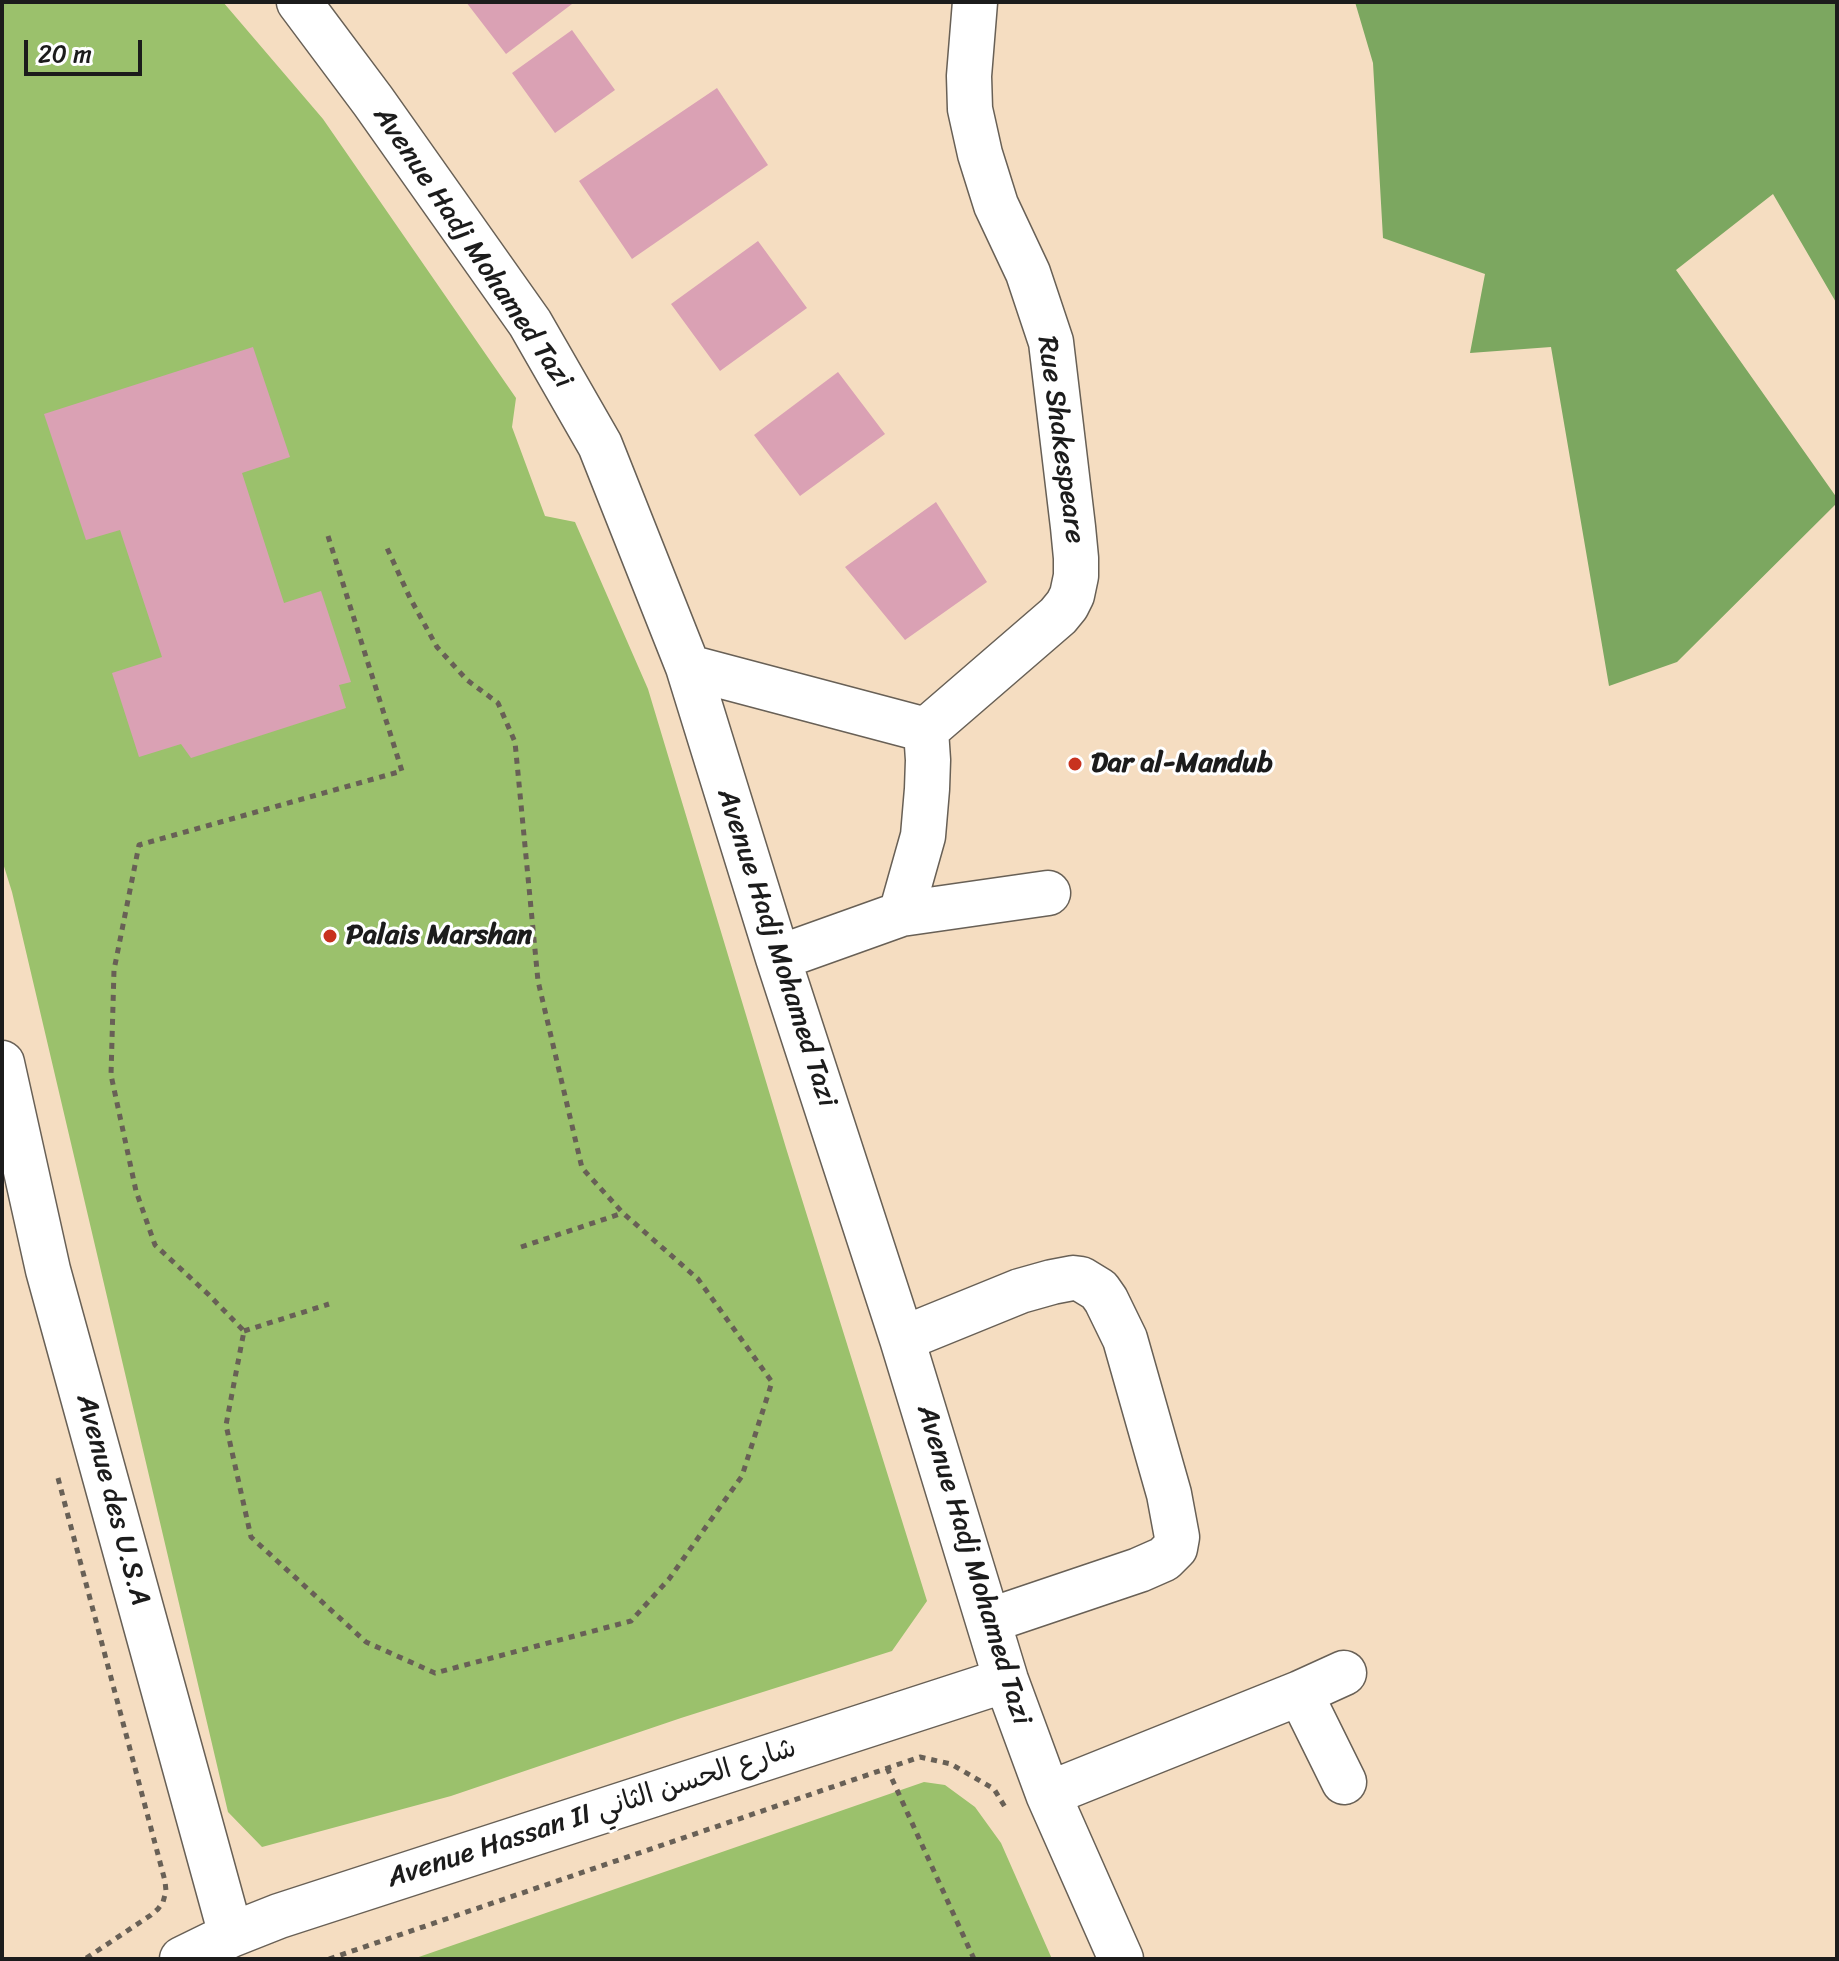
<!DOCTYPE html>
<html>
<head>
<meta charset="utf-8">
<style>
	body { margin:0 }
	#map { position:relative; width:1839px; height:1961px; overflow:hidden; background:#f5ddc1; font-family:Sriracha,sans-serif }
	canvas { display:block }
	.frame { position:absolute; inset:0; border:4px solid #1c1c1c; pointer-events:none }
	.scale { position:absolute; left:24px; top:40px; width:118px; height:36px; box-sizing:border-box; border:4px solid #1c1c1c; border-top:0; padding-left:10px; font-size:24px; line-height:28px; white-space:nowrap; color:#1c1c1c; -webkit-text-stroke:6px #fff; paint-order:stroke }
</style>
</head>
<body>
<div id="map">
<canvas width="1839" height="1961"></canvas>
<div class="frame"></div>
<div class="scale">20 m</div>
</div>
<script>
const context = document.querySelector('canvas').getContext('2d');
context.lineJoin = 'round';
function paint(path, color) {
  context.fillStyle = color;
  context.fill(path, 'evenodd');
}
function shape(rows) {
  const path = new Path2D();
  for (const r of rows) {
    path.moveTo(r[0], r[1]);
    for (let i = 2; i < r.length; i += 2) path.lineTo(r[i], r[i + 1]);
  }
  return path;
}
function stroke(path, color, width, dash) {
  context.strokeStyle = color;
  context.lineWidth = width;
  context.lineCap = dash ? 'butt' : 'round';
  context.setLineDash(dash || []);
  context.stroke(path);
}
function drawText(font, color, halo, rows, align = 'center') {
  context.font = font + ' Sriracha,"Playpen Sans Arabic",sans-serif';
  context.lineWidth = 6;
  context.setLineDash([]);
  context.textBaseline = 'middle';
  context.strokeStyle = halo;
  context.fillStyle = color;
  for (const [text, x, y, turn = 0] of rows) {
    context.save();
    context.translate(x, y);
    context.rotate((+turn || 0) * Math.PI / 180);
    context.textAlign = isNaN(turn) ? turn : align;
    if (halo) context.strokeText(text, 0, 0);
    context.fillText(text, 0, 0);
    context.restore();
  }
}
paint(shape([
	[2,2,223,2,323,119,516,398,512,427,545,516,575,522,648,689,786,1148,927,1601,892,1651,681,1718,451,1796,262,1847,228,1812,12,892,2,860],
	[924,1782,945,1785,975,1807,1001,1843,1052,1959,413,1959]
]), '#9bc16c');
paint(shape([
	[1355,2,1837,2,1837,304,1773,194,1676,270,1837,498,1837,503,1677,662,1609,686,1551,347,1470,353,1485,274,1383,238,1373,63]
]), '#7ca760');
paint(shape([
	[466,2,570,2,572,4,506,54],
	[572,30,615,90,555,133,512,73],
	[717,88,768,165,632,259,579,181],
	[758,241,807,308,720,371,671,304],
	[253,347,290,457,242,473,284,603,321,591,351,682,339,685,346,708,191,758,181,744,139,757,112,673,162,657,120,530,86,540,44,414],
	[838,372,885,434,800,496,754,435],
	[936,502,987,582,905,640,845,567]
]), '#daa1b4');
const minor = shape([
	[299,2,373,101,530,323,600,445,688,667,778,958,902,1339,1006,1680,1048,1794,1121,1959],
	[688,667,926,730],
	[926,730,1058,616,1067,605,1072,595,1076,576,1076,558,1073,527,1051,342,1028,273,996,205,980,154,970,109,969,76,975,2],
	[901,914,1048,893],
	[778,958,901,914,923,836,927,789,928,760,926,730],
	[2,1063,48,1270,231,1935],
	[902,1339,1020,1291,1052,1282,1073,1278,1081,1279,1099,1290,1106,1300,1125,1339,1169,1494,1177,1537,1175,1548,1164,1559,1139,1570,988,1621],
	[1300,1693,1344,1782],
	[1048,1794,1300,1693,1344,1673],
	[182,1959,231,1935,279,1916,1006,1680]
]);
stroke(minor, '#686056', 47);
stroke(shape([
	[328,536,402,771,139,845,114,970,111,1075,136,1191,155,1245,209,1295,244,1331,226,1425,251,1537,366,1642,435,1673,631,1621,669,1579,742,1476,772,1382,698,1279,623,1213,582,1168,538,981,515,742,498,703,467,680,437,647,410,598,387,548],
	[521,1247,623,1213],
	[244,1331,329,1304],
	[58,1478,165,1881,166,1891,163,1902,158,1909,151,1915,85,1959],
	[887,1768,974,1959],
	[329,1959,920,1757,951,1764,994,1789,1005,1807]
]), '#686056', 5, [6, 6]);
stroke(minor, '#fff', 44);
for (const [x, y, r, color] of [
	[1075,764,8,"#c8321e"],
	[330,936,8,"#c8321e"]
]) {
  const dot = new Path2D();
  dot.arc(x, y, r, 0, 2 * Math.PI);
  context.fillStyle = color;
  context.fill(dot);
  stroke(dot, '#fff', 3);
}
drawText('28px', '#1c1c1c', '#fff', [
	["Avenue Hadj Mohamed Tazi",472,248,56],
	["Rue Shakespeare",1060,440,82],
	["Avenue Hadj Mohamed Tazi",776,948,72],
	["Avenue des U.S.A",112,1500,75],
	["Avenue Hadj Mohamed Tazi",973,1565,73],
	["Avenue Hassan II شارع الحسن الثاني",592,1814,-18]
]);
drawText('bold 28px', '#1c1c1c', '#fff', [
	["Dar al-Mandub",1091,764],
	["Palais Marshan",346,936]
], 'left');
</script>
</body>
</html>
